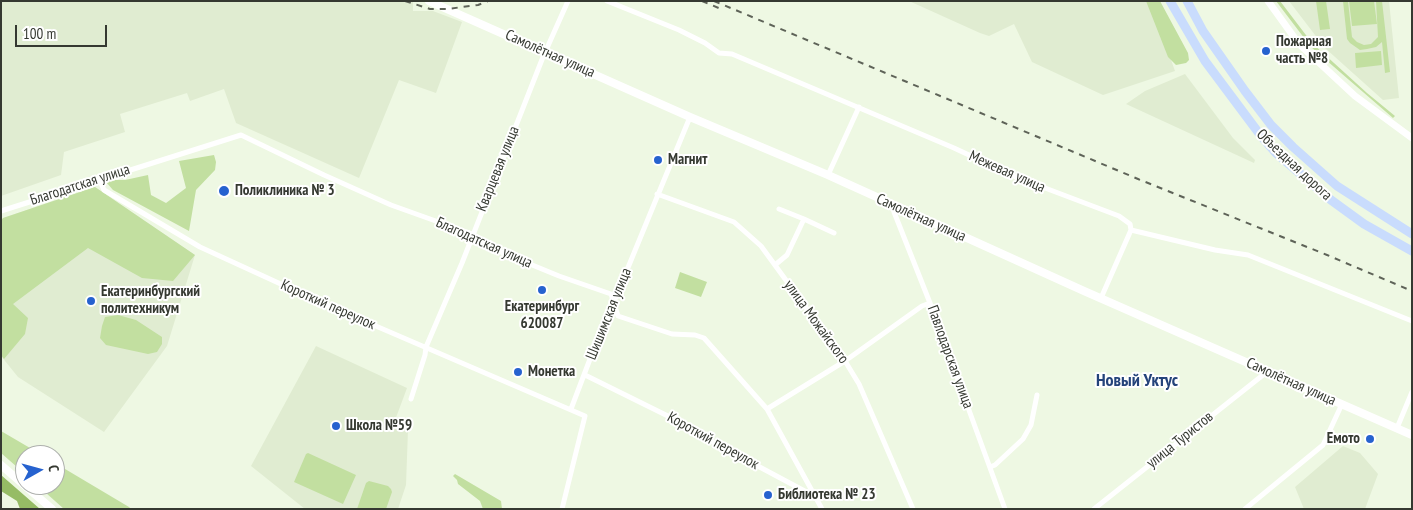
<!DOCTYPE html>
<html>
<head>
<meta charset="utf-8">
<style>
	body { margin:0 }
	#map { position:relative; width:1413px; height:510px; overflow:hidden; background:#eef8e3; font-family:"PT Sans Narrow",sans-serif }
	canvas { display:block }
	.frame { position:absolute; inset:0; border:2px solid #353931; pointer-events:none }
	.north { position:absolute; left:15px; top:445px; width:50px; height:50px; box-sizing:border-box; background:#fff; border:1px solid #aeb0ad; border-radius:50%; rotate:83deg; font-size:14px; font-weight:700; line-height:20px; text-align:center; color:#353931 }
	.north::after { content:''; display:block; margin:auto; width:18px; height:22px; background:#2662cf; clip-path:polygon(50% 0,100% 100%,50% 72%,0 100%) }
	.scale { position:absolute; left:15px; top:25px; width:92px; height:22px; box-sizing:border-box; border:2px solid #353931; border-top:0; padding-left:6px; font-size:15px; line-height:18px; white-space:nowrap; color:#353931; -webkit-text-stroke:4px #fff; paint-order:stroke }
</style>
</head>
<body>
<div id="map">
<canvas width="1413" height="510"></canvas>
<div class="frame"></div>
<div class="north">С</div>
<div class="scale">100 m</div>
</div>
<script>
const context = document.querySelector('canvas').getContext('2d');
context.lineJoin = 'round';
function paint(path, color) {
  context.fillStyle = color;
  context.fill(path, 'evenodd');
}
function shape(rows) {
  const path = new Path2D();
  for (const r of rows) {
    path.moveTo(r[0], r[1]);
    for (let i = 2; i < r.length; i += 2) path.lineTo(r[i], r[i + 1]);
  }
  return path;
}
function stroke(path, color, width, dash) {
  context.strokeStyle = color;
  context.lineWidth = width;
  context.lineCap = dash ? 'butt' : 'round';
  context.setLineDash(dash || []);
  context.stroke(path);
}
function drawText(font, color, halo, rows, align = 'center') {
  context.font = font + ' "PT Sans Narrow",sans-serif';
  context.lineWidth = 4;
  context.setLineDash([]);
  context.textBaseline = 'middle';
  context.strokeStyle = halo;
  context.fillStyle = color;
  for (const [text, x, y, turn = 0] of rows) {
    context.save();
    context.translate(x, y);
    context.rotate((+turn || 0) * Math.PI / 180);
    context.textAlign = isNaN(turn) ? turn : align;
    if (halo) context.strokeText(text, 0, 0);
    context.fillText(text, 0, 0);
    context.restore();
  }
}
paint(shape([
	[1,1,410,1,413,2,413,11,433,11,462,22,436,93,399,80,359,178,236,123,224,89,190,101,187,93,120,114,125,132,64,152,61,175,1,196],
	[909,1,1150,1,1175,71,1103,95,1032,62,1014,24,989,36,980,33],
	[1289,1,1389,1,1399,98,1383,100,1325,48],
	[1185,74,1233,138,1255,160,1254,163,1126,104,1145,91],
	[95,187,195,255,167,346,104,432,18,377,1,356,1,221,3,218],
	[316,346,407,388,394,423,408,430,406,485,398,509,305,509,251,466],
	[1343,446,1360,453,1378,474,1365,509,1304,509,1295,487]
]), '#e0ecd1');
paint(shape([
	[1146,1,1160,1,1188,53,1189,60,1186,63,1176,65,1168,57],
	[1276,1,1280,1,1312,43,1367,93,1395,116,1393,118,1311,47],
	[1316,1,1326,1,1330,29,1320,30],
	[1343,1,1348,1,1352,37,1357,42,1364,45,1371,44,1378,37,1376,1,1382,1,1390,72,1385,73,1382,42,1376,47,1367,49,1360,50,1350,43,1347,39],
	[1349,1,1374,1,1377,24,1352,26],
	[1381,51,1382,65,1356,68,1355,53],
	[214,155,216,162,215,170,196,190,189,231,113,190,106,182,111,180,125,180,148,175,151,195,166,203,186,188,179,161],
	[95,187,195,255,173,281,142,278,88,248,13,304,28,318,25,334,4,359,1,355,1,221,3,218],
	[680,272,707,282,701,297,675,288],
	[118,315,136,320,162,337,162,344,157,352,148,354,106,345,100,338,102,326,105,317],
	[1,431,42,455,25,455,25,474,1,453],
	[308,453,356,475,343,504,294,482,306,454],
	[55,463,129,507,131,509,64,509,37,485,55,485],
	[455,474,501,501,502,509,483,509,480,501,458,484,457,480,453,476],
	[369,481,388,486,391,489,392,492,386,509,357,509,366,483]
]), '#c2dfa0');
paint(shape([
	[1,475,40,509,20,509,17,501,1,491]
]), '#96bc65');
stroke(shape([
	[607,1,679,30,705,43,719,53,732,54,954,148,1016,177,1119,216,1130,224,1131,230,1215,250,1248,255,1412,321],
	[828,175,859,107],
	[99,179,104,190,200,247,320,302,585,416,562,509],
	[657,194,734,222,761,246,845,361,859,384,913,509],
	[896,207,894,212,930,303,1005,509],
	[779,209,804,219],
	[1,211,241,135,324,175,391,205,472,234,503,253,559,276,611,294,618,316,672,334,695,335,704,338,767,409,822,509],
	[775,265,787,255,804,219,834,233],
	[1101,298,1131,230],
	[585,375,686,425,694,432,814,496],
	[411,399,425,355,426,347,462,263,543,57,568,1],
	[571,409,598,338,613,304,690,117],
	[767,409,845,361,922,306,930,303],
	[1397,428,1412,392],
	[990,467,995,465,1023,439,1031,425,1037,395],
	[1094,509,1263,375,1265,370],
	[1245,509,1323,445,1342,404]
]), '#fff', 5);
stroke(shape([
	[1268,1,1299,44,1355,96,1412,138]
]), '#fff', 7);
stroke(shape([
	[429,1,690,117,828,175,1084,291,1412,435],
	[1,465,52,509]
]), '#fff', 8);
stroke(shape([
	[1170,1,1205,61,1261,136,1276,153,1331,200,1364,224,1412,251],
	[1187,1,1203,31,1245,91,1271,125,1293,147,1337,186,1412,234]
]), '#c9dcfd', 9);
stroke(shape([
	[405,1,430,9,447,9,478,5,488,1],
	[702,1,721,9],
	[714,1,1138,179,1327,255,1412,291]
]), '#5e6358', 2, [6, 6]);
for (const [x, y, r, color] of [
	[1266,51,5,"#2662cf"],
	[658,160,5,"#2662cf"],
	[224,191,6,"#2662cf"],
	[542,290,5,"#2662cf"],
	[91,301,5,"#2662cf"],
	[518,372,5,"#2662cf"],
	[336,426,5,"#2662cf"],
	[1370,439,5,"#2662cf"],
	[768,495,5,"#2662cf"]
]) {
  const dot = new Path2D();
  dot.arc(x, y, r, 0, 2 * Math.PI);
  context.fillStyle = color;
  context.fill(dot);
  stroke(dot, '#fff', 2);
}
drawText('bold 15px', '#353931', '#fff', [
	["Пожарная",1276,42],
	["часть №8",1276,59],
	["Магнит",668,160],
	["Поликлиника № 3",235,191],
	["Екатеринбургский",101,292],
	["политехникум",101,309],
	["Екатеринбург",542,307,"center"],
	["620087",542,324,"center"],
	["Монетка",528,372],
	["Школа №59",346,426],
	["Емото",1360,439,"right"],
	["Библиотека № 23",778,495]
], 'left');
drawText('15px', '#353931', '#fff', [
	["Самолётная улица",550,54,24],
	["Объездная дорога",1294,165,43],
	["Кварцевая улица",498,169,-68],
	["Межевая улица",1007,172,24],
	["Благодатская улица",80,185,-18],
	["Самолётная улица",921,218,24],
	["Благодатская улица",484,243,24],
	["Короткий переулок",328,305,24],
	["Шишимская улица",609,314,-68],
	["улица Можайского",816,322,54],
	["Павлодарская улица",950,357,70],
	["Самолётная улица",1291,382,24],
	["улица Туристов",1180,440,-39],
	["Короткий переулок",713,441,29]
]);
drawText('bold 18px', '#24437a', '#fff', [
	["Новый Уктус",1137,381]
]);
</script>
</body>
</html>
